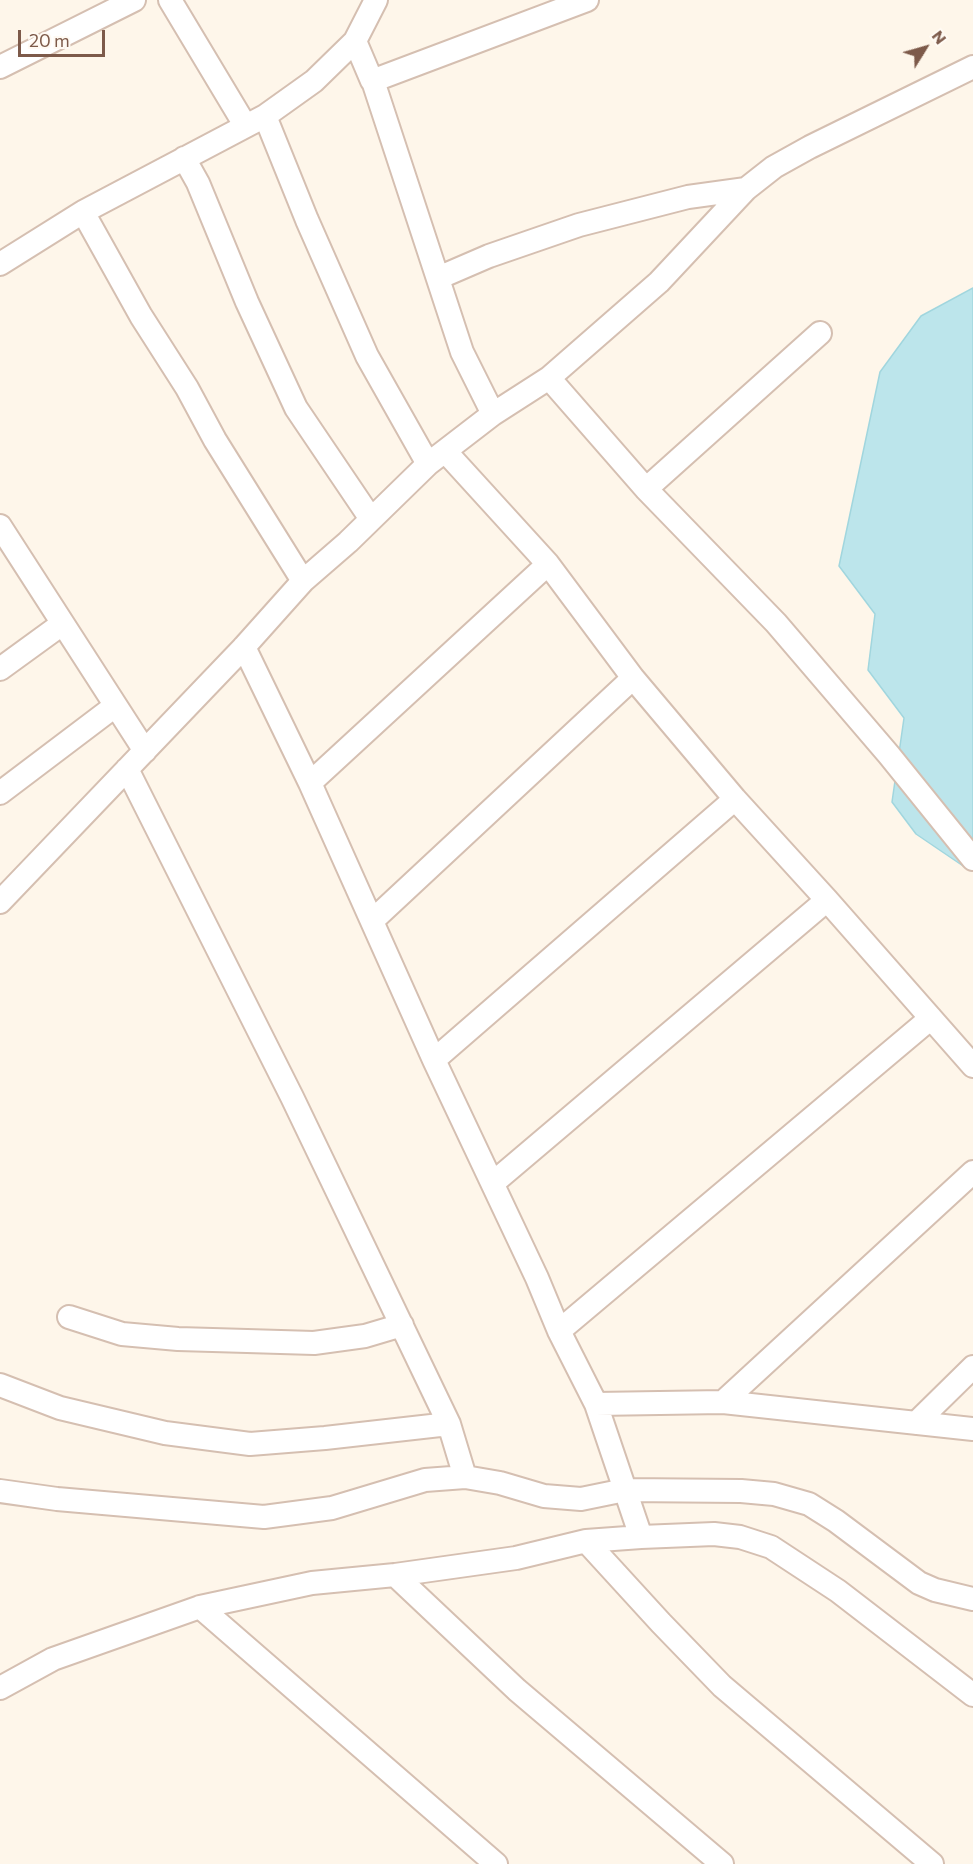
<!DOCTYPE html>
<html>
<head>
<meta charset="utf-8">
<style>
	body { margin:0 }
	#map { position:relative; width:973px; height:1864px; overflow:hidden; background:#fef6ea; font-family:Commissioner,sans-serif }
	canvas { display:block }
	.north { position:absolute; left:895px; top:18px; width:60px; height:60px; -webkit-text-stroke:4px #fffaf3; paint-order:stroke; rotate:53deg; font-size:16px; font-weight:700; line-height:24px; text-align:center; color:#7d5a4a }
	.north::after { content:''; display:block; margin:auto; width:21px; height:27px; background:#7d5a4a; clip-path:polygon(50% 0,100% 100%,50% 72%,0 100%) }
	.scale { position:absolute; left:18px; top:30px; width:87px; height:27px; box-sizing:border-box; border:3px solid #7d5a4a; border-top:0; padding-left:8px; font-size:18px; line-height:21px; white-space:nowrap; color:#7d5a4a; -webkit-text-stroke:4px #fffaf3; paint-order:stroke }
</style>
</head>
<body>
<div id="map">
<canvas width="973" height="1864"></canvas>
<div class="north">N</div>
<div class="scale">20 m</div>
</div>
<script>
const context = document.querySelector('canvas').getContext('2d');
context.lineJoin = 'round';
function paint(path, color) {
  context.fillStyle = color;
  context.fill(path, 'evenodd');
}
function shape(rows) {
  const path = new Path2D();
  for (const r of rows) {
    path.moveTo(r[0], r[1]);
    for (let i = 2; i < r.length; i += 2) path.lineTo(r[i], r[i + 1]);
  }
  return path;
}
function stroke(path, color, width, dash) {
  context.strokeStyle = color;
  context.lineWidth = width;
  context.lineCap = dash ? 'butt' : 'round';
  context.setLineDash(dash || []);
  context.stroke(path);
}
const water = shape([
	[973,288,973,871,969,870,916,834,892,802,904,718,868,670,875,614,839,566,880,372,921,316,973,288]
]);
paint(water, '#bce5eb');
stroke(water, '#a1d6de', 1.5);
const street = shape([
	[170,0,245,125],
	[355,41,372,81,587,0],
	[0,67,134,0],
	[373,81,462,352,493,414],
	[265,116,307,220,367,356,428,464],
	[184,158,198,183,247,302,296,408,371,519],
	[0,264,83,212],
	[438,278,489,256,579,225,688,197,746,189],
	[549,378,646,489,776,623,889,755,973,859],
	[445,451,548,564,633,678,735,799,827,900,973,1066],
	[646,489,820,333],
	[0,526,145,751],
	[303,581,215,440,187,388,141,316,83,212,265,116,314,81,355,41,376,0],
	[244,647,310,783,434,1060,537,1278,559,1331,596,1404,641,1537],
	[0,669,62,624],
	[127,769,292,1097,449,1424,465,1477],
	[310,783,548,564],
	[0,793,115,706],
	[0,902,244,647,303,581,348,542,428,464,493,414,549,378,659,282,746,189,774,167,810,147,973,67],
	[372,921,633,678],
	[434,1060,735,799],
	[493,1183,827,900],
	[69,1317,122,1334,178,1339,247,1341,314,1343,365,1336,402,1325],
	[559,1331,931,1018],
	[0,1385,60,1408,165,1433,250,1444,325,1438,449,1424],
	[723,1402,973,1172],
	[596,1404,723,1402,973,1429],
	[916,1423,973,1367],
	[0,1491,57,1499,264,1517,332,1508,425,1480,465,1477,500,1483,544,1496,581,1499,625,1490,741,1491,774,1494,809,1504,836,1521,919,1583,935,1590,973,1599],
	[586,1541,661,1623,722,1686,932,1864],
	[395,1575,517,1690,722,1864],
	[200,1607,496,1864],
	[0,1688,53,1659,200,1607,312,1583,395,1575,516,1558,586,1541,641,1537,714,1534,740,1537,771,1547,838,1591,973,1695]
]);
stroke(street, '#d5bfb1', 26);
stroke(street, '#fff', 22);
</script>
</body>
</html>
